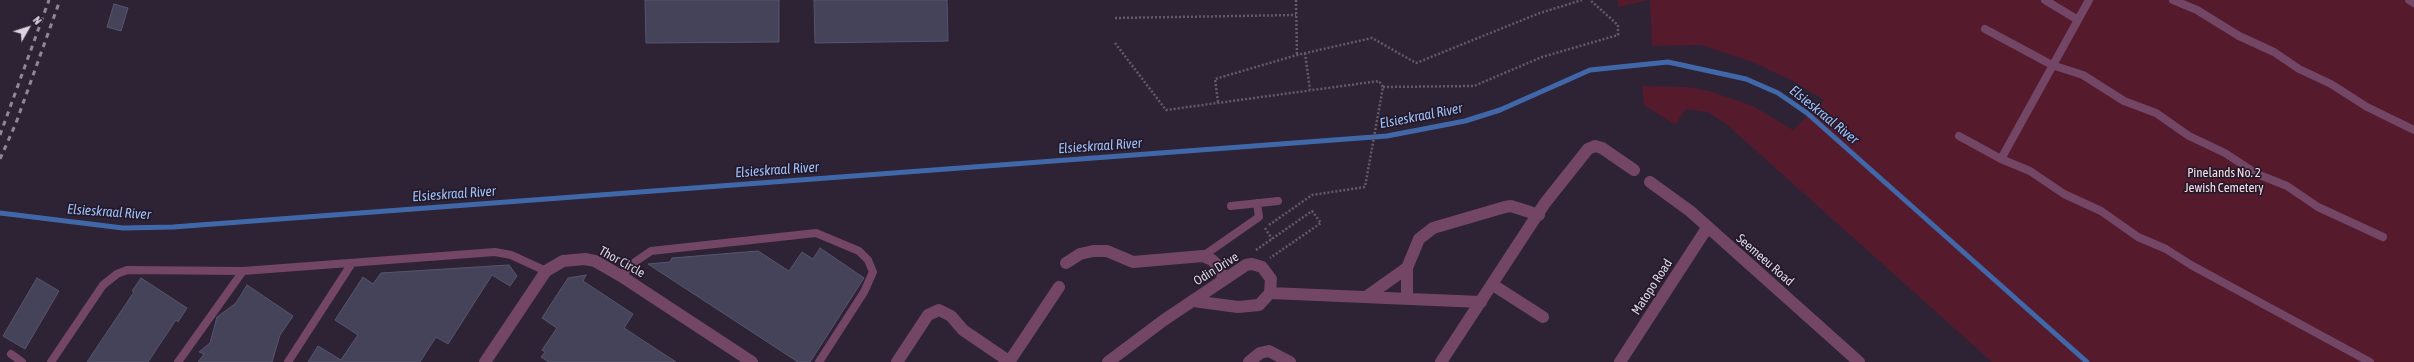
<!DOCTYPE html>
<html>
<head>
<meta charset="utf-8">
<style>
	body { margin:0 }
	#map { position:relative; width:2414px; height:362px; overflow:hidden; background:#2e2235; font-family:"Asap Condensed",sans-serif }
	canvas { display:block }
	.north { position:absolute; left:8px; top:8px; width:40px; height:40px; -webkit-text-stroke:3px #24192b; paint-order:stroke; rotate:51deg; font-size:11px; font-weight:700; line-height:16px; text-align:center; color:#dcd5e1 }
	.north::after { content:''; display:block; margin:auto; width:14px; height:18px; background:#dcd5e1; clip-path:polygon(50% 0,100% 100%,50% 72%,0 100%) }
</style>
</head>
<body>
<div id="map">
<canvas width="2414" height="362"></canvas>
<div class="north">N</div>
</div>
<script>
const context = document.querySelector('canvas').getContext('2d');
context.lineJoin = 'round';
function paint(path, color) {
  context.fillStyle = color;
  context.fill(path, 'evenodd');
}
function shape(rows) {
  const path = new Path2D();
  for (const r of rows) {
    path.moveTo(r[0], r[1]);
    for (let i = 2; i < r.length; i += 2) path.lineTo(r[i], r[i + 1]);
  }
  return path;
}
function stroke(path, color, width, dash) {
  context.strokeStyle = color;
  context.lineWidth = width;
  context.lineCap = dash ? 'butt' : 'round';
  context.setLineDash(dash || []);
  context.stroke(path);
}
function drawText(font, color, halo, rows, align = 'center') {
  context.font = font + ' "Asap Condensed",sans-serif';
  context.lineWidth = 3.5;
  context.setLineDash([]);
  context.textBaseline = 'middle';
  context.strokeStyle = halo;
  context.fillStyle = color;
  for (const [text, x, y, turn = 0] of rows) {
    context.save();
    context.translate(x, y);
    context.rotate((+turn || 0) * Math.PI / 180);
    context.textAlign = isNaN(turn) ? turn : align;
    if (halo) context.strokeText(text, 0, 0);
    context.fillText(text, 0, 0);
    context.restore();
  }
}
paint(shape([
	[1618,0,1649,0,1618,7],
	[1650,0,2414,0,2414,362,1992,362,1725,123,1707,112,1686,109,1675,125,1644,105,1642,86,1687,87,1709,91,1753,106,1793,130,1824,100,1791,80,1752,62,1701,45,1652,46]
]), '#551b2d');
stroke(shape([
	[0,213,123,228,173,227,1387,136,1465,121,1500,110,1590,70,1668,62,1746,79,1778,93,1807,113,2087,362]
]), '#4068a9', 5);
const building = shape([
	[645,0,779,0,779,42,646,43,645,0],
	[814,0,947,0,948,41,815,43,814,0],
	[114,4,128,8,121,31,107,27,114,4],
	[820,248,864,278,810,362,798,362,648,264,670,262,672,258,758,251,789,271,802,252,813,259,820,248],
	[509,265,517,276,510,286,492,275,448,344,436,337,420,362,308,362,318,346,341,360,349,348,358,335,335,320,363,277,373,284,381,273,509,265],
	[586,275,583,281,633,314,624,328,676,362,549,362,541,357,545,352,542,350,557,328,542,318,568,278,586,275],
	[37,278,59,291,25,349,3,336,37,278],
	[141,278,187,308,178,322,176,320,148,362,87,362,134,292,132,291,141,278],
	[247,285,293,316,280,335,272,362,198,362,204,354,199,352,210,343,217,317,236,303,247,285]
]);
paint(building, '#444359');
stroke(building, '#57566e', 1);
stroke(shape([
	[1296,0,1297,55],
	[1115,18,1296,15],
	[1115,43,1166,110,1379,81,1383,87,1365,187,1312,195,1269,225],
	[1305,53,1310,90],
	[1383,87,1474,86,1542,57,1618,35,1618,25,1590,0],
	[1218,102,1215,79,1297,55,1372,38,1416,63,1540,13,1582,0],
	[1265,228,1272,239],
	[1256,250,1312,211,1321,223,1270,258]
]), '#645a6b', 2.5, [2, 2]);
stroke(shape([
	[2045,0,2078,20],
	[2173,0,2197,10,2239,36,2274,52,2299,69,2331,84,2367,107,2414,130],
	[2409,0,2414,3],
	[1985,29,2052,65,2083,75,2124,101,2156,113,2189,136,2225,153,2257,174,2287,186,2318,207,2383,237],
	[1959,136,2001,159,2030,171,2064,194,2101,211,2138,237,2166,249,2191,265,2370,362],
	[2001,159,2089,0],
	[1231,206,1278,201],
	[1203,256,1259,217,1257,203],
	[621,276,635,262,651,251,816,233,859,251,868,260,873,272,864,292,819,362],
	[11,354,22,362],
	[51,362,103,285,117,274,127,270,243,271,495,252,511,255,546,271],
	[178,362,243,271],
	[288,362,352,263]
]), '#734666', 8);
stroke(shape([
	[1650,182,1690,211,1859,362],
	[1066,263,1080,254,1093,251,1107,251,1133,262,1203,256,1212,260,1219,267,1224,279],
	[1407,268,1407,298],
	[1493,285,1543,317],
	[1270,293,1481,302],
	[1366,297,1407,268,1419,239,1433,228,1505,207,1511,206,1539,215],
	[485,362,546,271,563,261,585,259,595,261,621,276,752,362],
	[897,362,928,315,939,310,951,316,963,330,1010,362],
	[1009,362,1059,287],
	[1108,362,1164,320,1246,265,1252,264,1262,267,1271,279,1270,293,1259,305,1238,307,1193,301],
	[1249,362,1260,353,1269,351,1290,362],
	[1441,362,1545,203,1588,149,1595,146,1602,148,1634,170],
	[1620,362,1707,228]
]), '#734666', 12);
stroke(shape([
	[0,135,49,0],
	[0,159,16,123,60,0]
]), '#918796', 3, [5, 5]);
drawText('13px', '#f6dde1', '#24192b', [
	["Pinelands No. 2",2224,173],
	["Jewish Cemetery",2224,188]
]);
drawText('13px', '#dcd5e1', '#24192b', [
	["Seemeeu Road",1765,260,41],
	["Thor Circle",622,262,29],
	["Odin Drive",1216,269,-32],
	["Matopo Road",1652,287,-57]
]);
drawText('italic 14px', '#9dc0f6', '#24192b', [
	["Elsieskraal River",1824,115,39],
	["Elsieskraal River",1421,116,-11],
	["Elsieskraal River",1100,146,-4],
	["Elsieskraal River",777,170,-4],
	["Elsieskraal River",454,194,-4],
	["Elsieskraal River",109,212,4]
]);
</script>
</body>
</html>
